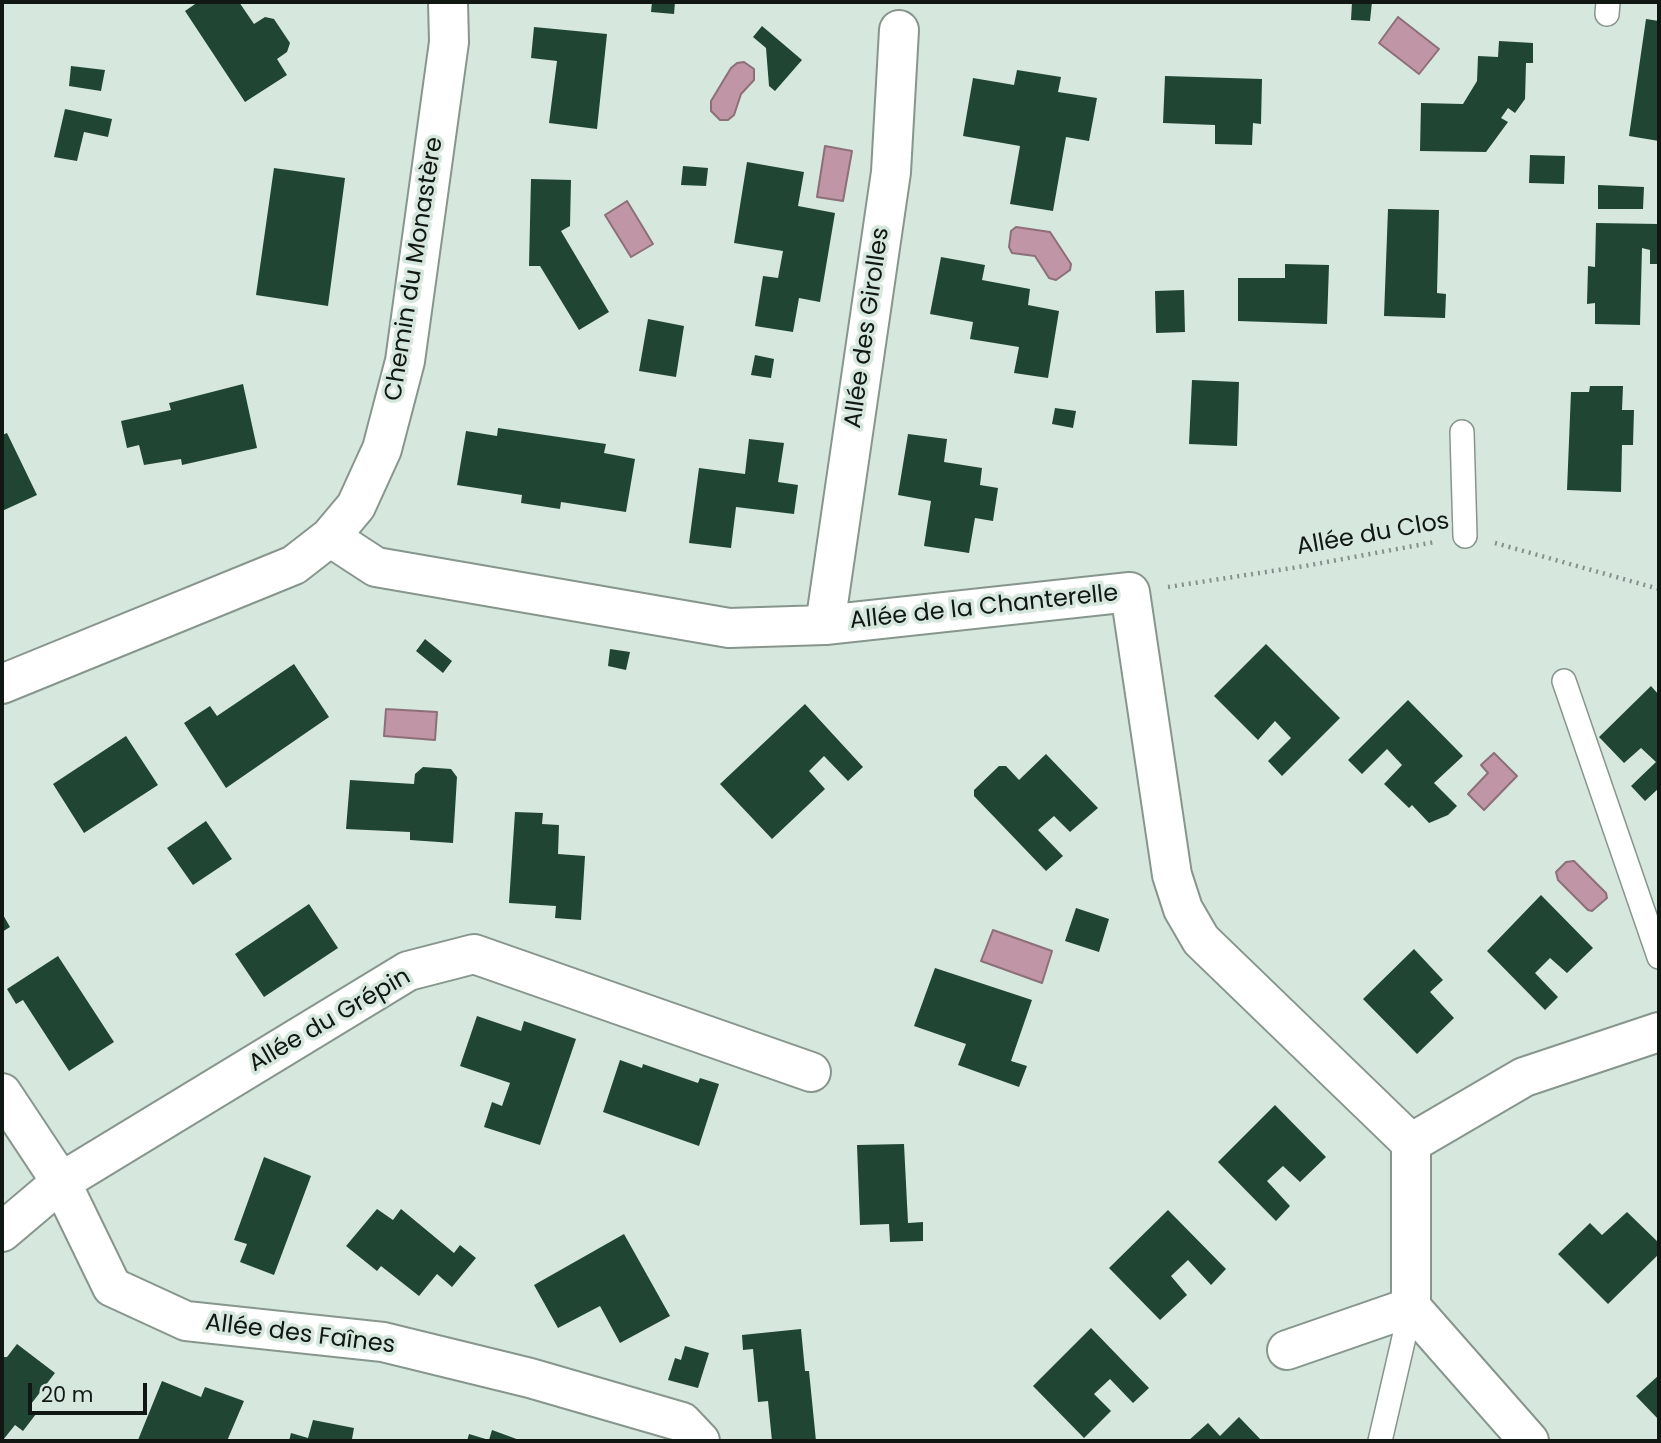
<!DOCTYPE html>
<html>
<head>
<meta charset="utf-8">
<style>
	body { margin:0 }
	#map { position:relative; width:1661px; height:1443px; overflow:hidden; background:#d6e7dd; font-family:Poppins,sans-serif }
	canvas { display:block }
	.frame { position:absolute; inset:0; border:4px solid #111713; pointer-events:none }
	.scale { position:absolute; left:28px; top:1383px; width:119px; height:32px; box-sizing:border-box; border:4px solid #111713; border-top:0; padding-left:9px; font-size:21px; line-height:24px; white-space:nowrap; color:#111713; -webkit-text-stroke:5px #d6e7dd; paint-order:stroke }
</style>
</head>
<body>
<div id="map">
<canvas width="1661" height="1443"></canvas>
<div class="frame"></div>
<div class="scale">20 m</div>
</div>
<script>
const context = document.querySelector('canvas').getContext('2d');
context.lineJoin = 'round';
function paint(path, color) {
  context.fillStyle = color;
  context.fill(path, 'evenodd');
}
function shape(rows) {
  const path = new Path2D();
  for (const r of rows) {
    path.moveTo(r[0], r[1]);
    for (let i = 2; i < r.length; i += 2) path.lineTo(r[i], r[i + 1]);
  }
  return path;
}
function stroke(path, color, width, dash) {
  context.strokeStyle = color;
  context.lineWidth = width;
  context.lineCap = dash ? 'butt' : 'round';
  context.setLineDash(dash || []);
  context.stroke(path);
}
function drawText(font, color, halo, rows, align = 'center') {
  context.font = font + ' Poppins,sans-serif';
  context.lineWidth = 7;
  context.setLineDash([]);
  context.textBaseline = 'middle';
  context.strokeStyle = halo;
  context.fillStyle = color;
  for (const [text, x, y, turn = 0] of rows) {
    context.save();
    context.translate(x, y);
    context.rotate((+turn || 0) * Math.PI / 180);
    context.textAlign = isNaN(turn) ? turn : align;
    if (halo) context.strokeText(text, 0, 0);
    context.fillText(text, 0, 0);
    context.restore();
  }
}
const water = shape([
	[1398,17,1439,49,1419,74,1379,43,1398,17],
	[744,62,754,69,754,80,741,94,734,115,728,120,720,120,711,111,711,101,731,68,737,63,744,62],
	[825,146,852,151,843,201,817,197,825,146],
	[627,201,653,244,631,257,605,215,627,201],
	[1016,227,1050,232,1071,264,1070,270,1056,280,1049,278,1035,256,1012,253,1009,247,1011,231,1016,227],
	[386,709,437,712,435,740,384,736,386,709],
	[1494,753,1517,776,1484,810,1468,794,1488,773,1481,765,1494,753],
	[1574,861,1606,893,1607,898,1592,911,1588,910,1558,880,1556,872,1566,862,1574,861],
	[993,930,1052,951,1042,983,981,961,993,930]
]);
paint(water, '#c095a5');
stroke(water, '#8c6f79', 2);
paint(shape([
	[198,2,239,2,254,24,265,17,274,19,290,43,287,52,277,59,287,75,245,102,185,11],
	[652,2,675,2,674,14,651,12],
	[1352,2,1372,2,1370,21,1351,20],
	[1646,19,1659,21,1659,141,1629,136],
	[762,26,802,60,775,91,769,86,766,48,753,37],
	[534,27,607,34,597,129,549,123,557,61,531,58],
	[1499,41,1533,43,1533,63,1526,63,1525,99,1515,113,1508,108,1501,118,1508,122,1486,152,1420,151,1421,103,1463,104,1477,81,1478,56,1498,57],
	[71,66,105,70,101,91,69,86],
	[1017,70,1061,77,1058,92,1097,98,1089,141,1066,137,1053,211,1010,204,1020,146,963,136,973,78,1014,85],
	[1165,76,1262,79,1261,124,1253,123,1252,145,1215,144,1215,125,1163,123],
	[65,109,112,119,108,137,84,132,77,161,54,157],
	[1530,155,1565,156,1564,184,1529,183],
	[747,162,804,172,798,206,835,213,820,302,799,298,793,332,755,326,763,276,778,278,783,251,734,243],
	[683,166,708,168,706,186,681,185],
	[274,168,345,178,328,306,256,295],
	[531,179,571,180,570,226,561,231,609,312,579,330,540,266,529,266],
	[1598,185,1644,187,1643,209,1598,209],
	[1388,209,1439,210,1437,293,1446,294,1445,318,1384,316],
	[1596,223,1659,224,1659,264,1650,264,1650,250,1642,248,1640,325,1595,324,1595,303,1587,304,1588,266,1595,267],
	[941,257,985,265,982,280,1030,289,1028,305,1059,311,1048,378,1014,373,1019,347,970,339,973,322,930,314],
	[1285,264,1329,265,1327,324,1238,321,1238,278,1285,278],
	[1184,290,1185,332,1156,333,1155,291],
	[648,319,684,326,676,377,639,371],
	[755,355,774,359,771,378,751,375],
	[1192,380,1239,382,1237,446,1189,444],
	[243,384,257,448,182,465,181,459,144,465,139,445,127,448,121,421,171,410,169,403],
	[1590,386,1623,386,1622,410,1634,410,1633,445,1622,445,1621,492,1567,490,1571,392,1589,392],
	[1055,408,1076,411,1073,428,1052,424],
	[498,428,606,444,604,453,635,459,626,512,561,502,560,509,521,503,522,495,457,485,466,431,497,436],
	[7,433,37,495,2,511,2,435],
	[908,434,947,439,944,462,982,468,980,485,998,488,993,521,975,518,969,553,924,546,931,501,898,495],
	[749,439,784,443,778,482,798,485,794,514,736,507,731,548,689,543,699,468,745,474],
	[425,639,452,661,443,673,416,651],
	[1266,644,1340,718,1282,776,1268,761,1291,738,1275,721,1258,740,1214,696],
	[610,649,630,652,626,670,608,666],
	[294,664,329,717,226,788,184,723,210,706,217,716],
	[1651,686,1659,695,1659,788,1645,801,1631,786,1656,762,1641,748,1624,763,1599,737],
	[1408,700,1463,756,1434,783,1457,806,1448,815,1429,823,1412,805,1409,808,1384,784,1402,765,1387,749,1362,774,1348,760],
	[805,704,863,767,848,781,824,756,809,771,825,789,772,839,720,784],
	[126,736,158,785,84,833,53,784],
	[1046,754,1098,808,1070,832,1054,816,1038,830,1063,856,1046,871,974,796,974,790,999,766,1006,766,1019,780],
	[423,767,451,769,457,777,453,843,410,840,410,832,346,829,350,780,414,784,415,774],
	[515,812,543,813,542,824,559,825,558,854,585,856,581,920,555,918,556,906,509,903],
	[206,821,232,859,193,885,167,848],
	[1541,895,1593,948,1567,973,1550,958,1535,973,1558,997,1545,1010,1487,951],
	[309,904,338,948,264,997,235,954],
	[1076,908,1109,919,1099,952,1065,941],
	[2,913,10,927,2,932],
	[1414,949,1443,980,1430,992,1454,1018,1417,1054,1363,999],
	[58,956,114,1042,69,1071,23,1000,16,1004,7,989],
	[935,968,1032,1000,1011,1061,1027,1066,1019,1087,958,1065,966,1044,914,1026],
	[477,1016,521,1031,524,1021,576,1039,540,1145,484,1127,492,1102,502,1106,510,1083,460,1066],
	[620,1060,642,1068,643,1064,698,1083,700,1078,719,1084,699,1146,603,1112],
	[1275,1105,1326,1157,1300,1182,1283,1166,1267,1181,1290,1206,1276,1221,1218,1162],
	[904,1144,908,1223,923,1222,923,1241,890,1242,889,1224,860,1225,857,1145],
	[264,1157,311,1176,274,1275,240,1262,247,1244,234,1240],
	[377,1209,393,1220,401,1209,454,1253,460,1245,476,1258,452,1287,437,1274,419,1296,381,1266,377,1271,346,1246],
	[1168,1210,1226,1269,1211,1285,1188,1260,1171,1276,1187,1295,1160,1320,1109,1268],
	[1627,1212,1659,1243,1659,1254,1608,1304,1558,1254,1590,1223,1602,1235],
	[624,1234,670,1316,620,1343,600,1306,558,1328,534,1285],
	[1091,1328,1149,1388,1133,1403,1110,1379,1094,1394,1111,1411,1084,1438,1033,1386],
	[801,1329,805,1371,809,1371,816,1441,772,1441,768,1401,758,1402,753,1349,743,1350,742,1335],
	[17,1344,55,1373,28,1408,36,1414,23,1431,15,1425,3,1440,2,1357,7,1357],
	[685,1346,709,1353,698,1388,668,1380,675,1358,681,1360],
	[1659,1375,1659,1420,1636,1396],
	[162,1381,201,1397,205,1387,244,1401,227,1441,138,1440],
	[1239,1417,1262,1441,1188,1441,1208,1423,1220,1436],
	[313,1420,354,1428,352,1439,358,1441,289,1441,291,1433,308,1438],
	[492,1430,522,1441,467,1441,469,1434,489,1440]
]), '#204633');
const lane = shape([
	[1607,14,1608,2],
	[1462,432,1465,536],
	[1564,681,1659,957],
	[1380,1441,1411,1307]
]);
const street = shape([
	[330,537,376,567,729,628,825,625,1130,592,1172,875,1183,909,1201,940,1411,1143,1411,1307,1529,1441],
	[825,625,891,172,899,30],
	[2,684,294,565,330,537,356,506,382,449,405,361,449,42,448,2],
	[2,1093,61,1182,112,1287,186,1321,383,1342,530,1378,682,1422,700,1441],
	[1411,1143,1524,1077,1659,1032],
	[2,1232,61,1182,408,971,474,954,811,1072],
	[1287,1350,1411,1307]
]);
stroke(lane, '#87968d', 26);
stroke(street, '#87968d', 42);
stroke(shape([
	[1495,543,1659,589],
	[1168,587,1305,566,1435,542]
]), '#85918a', 4.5, [2, 5]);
stroke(lane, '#fff', 23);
stroke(street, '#fff', 38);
drawText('24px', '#111713', '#d6e7dd', [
	["Chemin du Monastère",415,269,-81],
	["Allée des Girolles",868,328,-82],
	["Allée du Clos",1373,535,-10],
	["Allée de la Chanterelle",984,608,-6],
	["Allée du Grépin",330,1021,-30],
	["Allée des Faînes",300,1335,7]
]);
</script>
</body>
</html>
